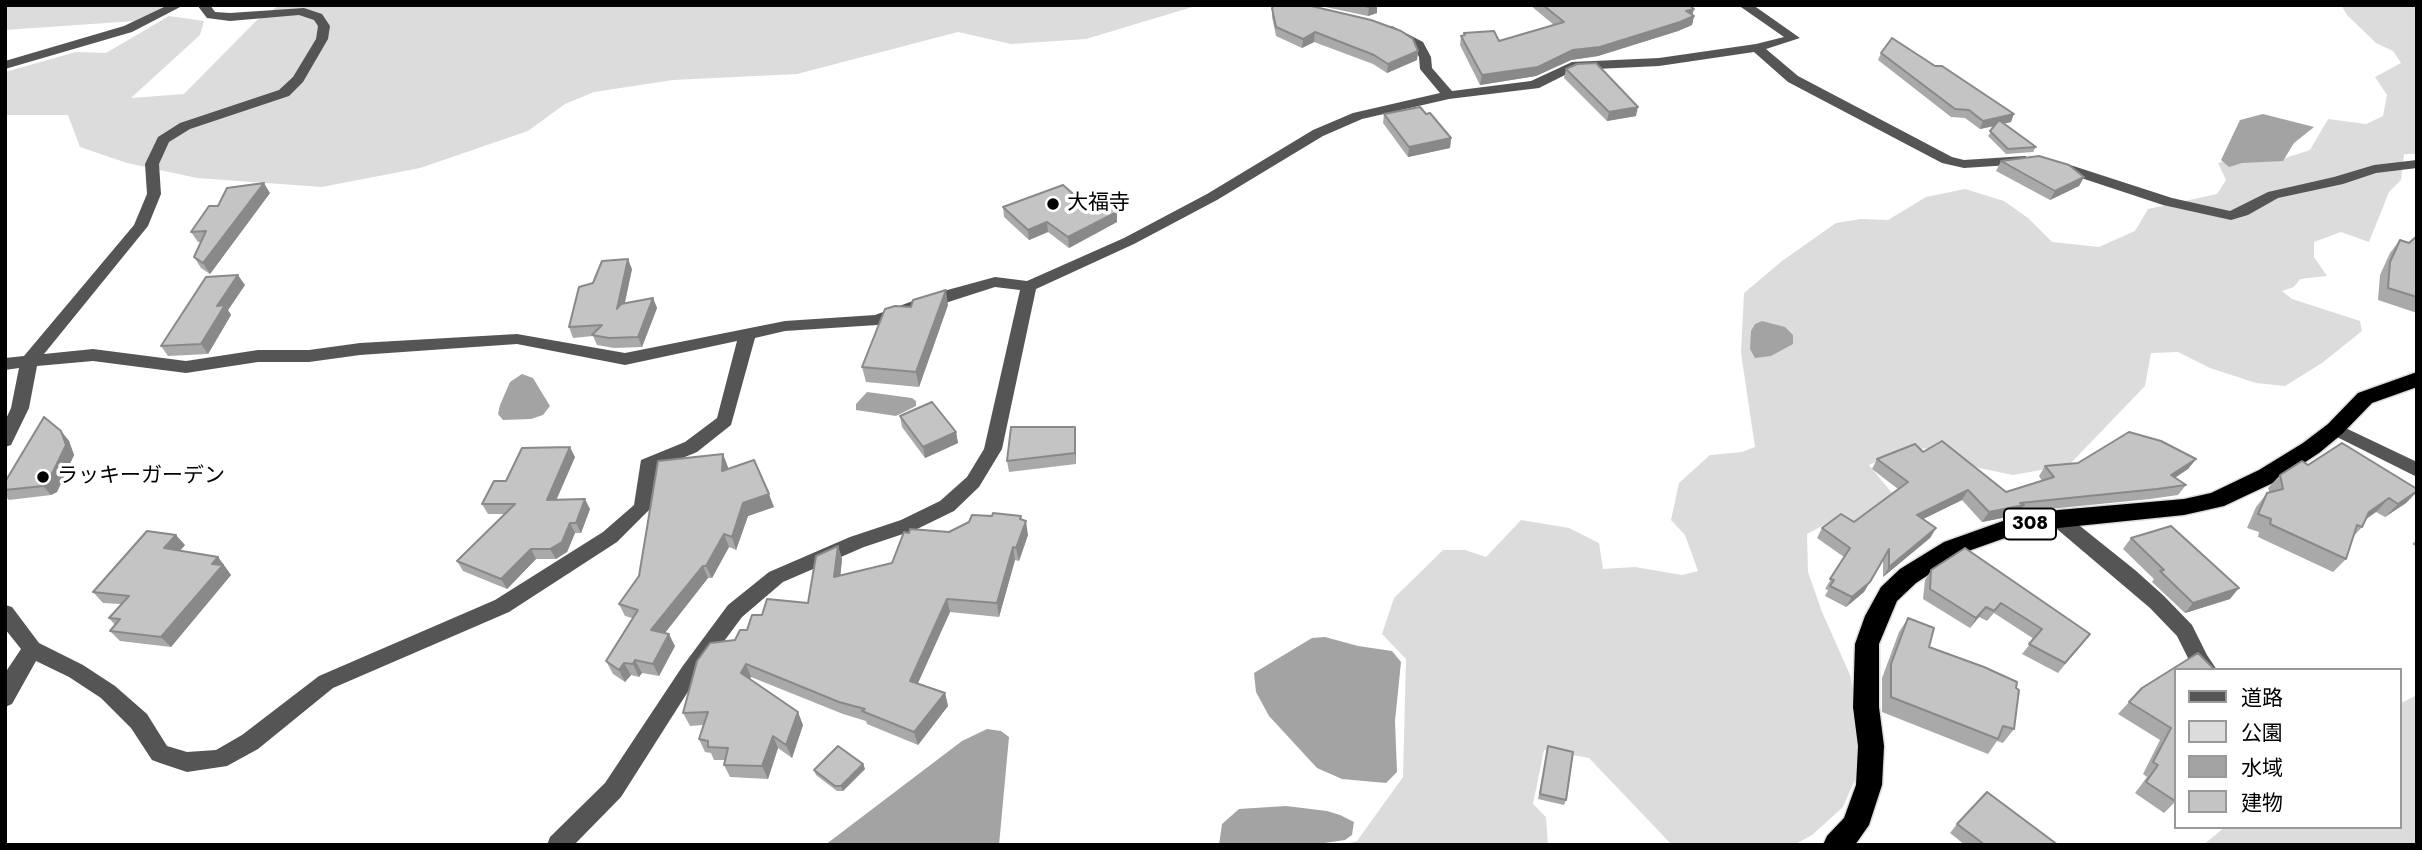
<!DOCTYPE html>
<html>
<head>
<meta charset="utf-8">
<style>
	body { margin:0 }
	#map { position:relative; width:2422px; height:850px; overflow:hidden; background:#fff; font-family:Jost,"Noto Sans JP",sans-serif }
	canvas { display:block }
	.frame { position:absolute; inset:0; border:7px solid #000; pointer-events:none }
	.legend { position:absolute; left:2174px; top:668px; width:228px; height:161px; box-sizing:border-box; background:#fff; border:2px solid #999; margin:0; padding:9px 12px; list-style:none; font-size:21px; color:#000 }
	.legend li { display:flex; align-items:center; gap:14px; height:35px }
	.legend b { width:35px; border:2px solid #999 }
</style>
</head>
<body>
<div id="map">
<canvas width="2422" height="850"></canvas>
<div class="frame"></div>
<ul class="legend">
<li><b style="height:9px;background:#555"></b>道路</li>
<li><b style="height:19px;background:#dcdcdc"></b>公園</li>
<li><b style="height:19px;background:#a3a3a3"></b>水域</li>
<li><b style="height:19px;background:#c4c4c4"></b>建物</li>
</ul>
</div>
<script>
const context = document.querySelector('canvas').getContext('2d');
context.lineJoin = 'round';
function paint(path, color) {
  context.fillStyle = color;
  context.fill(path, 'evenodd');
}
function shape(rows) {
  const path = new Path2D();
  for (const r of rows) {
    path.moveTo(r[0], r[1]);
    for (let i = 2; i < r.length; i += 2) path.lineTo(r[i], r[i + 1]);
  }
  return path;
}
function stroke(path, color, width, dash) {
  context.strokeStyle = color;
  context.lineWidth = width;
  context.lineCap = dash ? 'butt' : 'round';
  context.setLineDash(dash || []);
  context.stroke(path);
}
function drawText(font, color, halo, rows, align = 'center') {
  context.font = font + ' Jost,"Noto Sans JP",sans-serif';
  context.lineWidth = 7;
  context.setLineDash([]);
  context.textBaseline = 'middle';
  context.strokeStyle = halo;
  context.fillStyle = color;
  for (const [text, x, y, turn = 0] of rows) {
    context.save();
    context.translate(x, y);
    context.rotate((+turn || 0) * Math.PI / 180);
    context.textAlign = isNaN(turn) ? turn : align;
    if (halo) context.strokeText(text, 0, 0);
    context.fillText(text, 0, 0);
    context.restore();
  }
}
paint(shape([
	[5,5,167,5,135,21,5,30],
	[280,5,1199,5,1086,39,1011,44,958,32,797,74,673,80,594,92,565,104,528,131,420,168,322,187,197,178,127,163,80,147,68,115,5,115,5,72,76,52,106,53,169,16,204,21,200,35,131,98,184,94,256,21],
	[2341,5,2417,5,2417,154,2404,154,2401,180,2389,192,2369,242,2341,232,2314,242,2314,257,2327,276,2300,279,2294,287,2282,291,2292,299,2360,321,2362,331,2322,363,2285,386,2256,383,2210,368,2178,352,2151,353,2145,386,2069,465,2013,475,1979,468,1931,448,1904,450,1869,465,1892,493,1849,531,1833,520,1807,534,1808,572,1822,612,1851,677,1859,770,1843,807,1812,835,1794,845,1672,845,1589,758,1544,750,1533,804,1546,817,1548,845,1340,845,1357,841,1403,777,1406,659,1382,634,1394,598,1443,550,1465,550,1486,557,1521,520,1569,528,1599,543,1603,569,1635,567,1682,575,1698,571,1685,535,1671,520,1679,483,1710,455,1742,452,1755,447,1741,353,1744,293,1782,261,1836,223,1861,219,1888,220,1926,197,1965,189,2004,201,2028,218,2052,242,2099,247,2135,231,2148,209,2217,194,2226,180,2218,163,2257,151,2282,159,2310,150,2328,119,2366,124,2383,116,2387,95,2375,77,2401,63,2393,51,2376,43,2347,15],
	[2417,695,2417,845,2203,845,2225,827,2399,827,2399,704]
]), '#dcdcdc');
paint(shape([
	[2263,114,2314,127,2294,143,2283,161,2242,163,2229,167,2221,160,2240,120],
	[1762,321,1785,327,1793,335,1793,344,1771,356,1755,358,1750,349,1751,331,1755,324],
	[522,374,533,378,550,406,543,415,531,419,503,420,498,414,500,405,510,382],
	[867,392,912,398,916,401,916,406,896,416,856,410,856,404],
	[1325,637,1358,646,1392,651,1401,662,1395,721,1397,772,1386,783,1342,779,1317,768,1269,716,1256,692,1254,673,1312,638],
	[987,729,1001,731,1009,737,999,845,825,845,962,741],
	[1286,806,1327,811,1340,815,1354,822,1352,835,1345,840,1311,845,1219,845,1222,824,1239,809]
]), '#a3a3a3');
const highway = shape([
	[2417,372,2417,387,2372,403,2342,434,2319,453,2275,482,2224,506,2184,515,2058,528,2005,538,1960,554,1916,583,1897,601,1879,644,1879,707,1884,746,1882,785,1869,825,1855,845,1823,845,1827,836,1844,818,1856,785,1858,746,1853,707,1855,644,1865,616,1881,587,1900,569,1944,542,2003,521,2058,510,2184,499,2211,493,2259,470,2303,443,2328,424,2358,393,2417,372]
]);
stroke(highway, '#dbdbdb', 3);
paint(shape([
	[168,5,184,5,132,32,5,69,5,61,124,26,168,5],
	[197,5,210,5,215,12,230,13,304,8,322,14,330,26,328,39,303,82,289,96,190,129,169,142,159,164,161,194,148,226,44,354,93,349,186,361,258,350,309,350,360,343,517,334,625,353,785,321,875,315,929,295,995,277,1027,281,1124,238,1207,194,1313,130,1353,113,1440,93,1420,69,1419,57,1414,47,1388,33,1388,27,1392,26,1423,42,1431,57,1432,68,1452,91,1531,81,1572,62,1659,58,1756,44,1784,37,1738,5,1753,5,1800,38,1766,49,1798,76,1952,157,1964,160,2025,156,2032,160,2025,164,1964,168,1942,163,1788,82,1754,52,1659,66,1575,70,1539,88,1449,99,1362,119,1323,136,1217,200,1134,244,1036,289,1002,449,979,487,954,511,915,530,864,547,783,582,742,617,696,679,621,797,574,845,547,845,550,837,605,783,682,667,728,605,769,572,850,537,901,520,940,501,967,477,984,449,1020,290,995,287,877,325,785,331,755,338,731,425,697,452,656,469,656,488,651,508,617,542,509,612,333,688,258,749,227,766,187,772,160,763,152,760,131,728,101,698,69,677,36,661,12,704,5,707,5,673,21,649,5,629,5,605,12,607,39,643,83,665,115,686,147,714,167,746,187,752,216,750,242,735,319,676,495,600,603,532,634,505,641,460,685,442,717,418,737,341,625,365,517,344,360,355,309,362,258,362,186,373,93,361,37,366,29,408,11,445,5,447,5,421,11,408,19,368,5,370,5,358,24,356,134,225,147,194,145,164,158,137,180,123,279,90,293,77,316,39,318,26,314,20,299,15,230,21,207,18,197,5],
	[2417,160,2417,168,2376,173,2343,184,2278,198,2248,215,2231,220,2163,205,2054,169,2052,166,2054,163,2064,163,2172,198,2230,211,2268,192,2334,177,2374,165,2417,160],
	[2335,423,2417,462,2417,477,2329,433,2326,429,2329,425,2335,423],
	[2058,512,2065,514,2135,570,2164,596,2192,625,2207,655,2217,670,2194,670,2177,636,2150,608,2051,524,2049,519,2051,514,2058,512]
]), '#555');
paint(highway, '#000');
paint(shape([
	[1316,5,1377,5,1377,13,1368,16],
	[1530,5,1689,5,1692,15,1694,16,1692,25,1678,31,1598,56,1571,60,1536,76,1480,85,1460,45,1461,36,1464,35,1464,33,1499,41,1554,25],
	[1272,8,1418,51,1417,60,1387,73,1373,64,1314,42,1302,48,1276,36,1272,17],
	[1881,53,2011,122,2004,123,2036,147,2033,152,2006,154,1988,136,1995,126,1980,129,1965,118,1951,117,1878,60],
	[1566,69,1636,116,1607,121,1564,78],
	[1384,114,1426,114,1451,138,1450,148,1408,157,1383,123],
	[2001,161,2084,177,2079,186,2050,200,1996,171],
	[270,193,210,274,201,268,194,257,201,242,198,242,191,232,218,206],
	[1080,200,1117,212,1117,222,1069,248,1048,232,1029,240,1004,217,1003,207],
	[2417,236,2417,313,2378,300,2380,275,2390,253,2400,240,2409,243],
	[632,269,625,303,653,298,657,308,642,347,614,348,597,345,593,336,573,338,569,327,593,283],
	[245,285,228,310,231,315,208,354,168,356,161,346],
	[948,305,919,387,866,382,862,367,911,307],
	[900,416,956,432,958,443,925,458,902,427],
	[1075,427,1076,464,1009,472,1007,461],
	[61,431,69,441,74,455,57,492,51,495,9,500,5,496,5,482],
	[1923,452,2006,492,2042,481,2039,476,2045,466,2196,459,2188,469,2175,478,2186,485,2178,495,2150,499,2019,512,2017,515,1982,522,1962,500,1923,519,1936,528,1930,538,1883,577,1883,559,1864,592,1846,607,1825,596,1828,590,1825,589,1844,557,1817,538,1822,528,1854,522,1898,489,1872,469,1877,459],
	[723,454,728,469,774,507,748,516,736,550,729,547,712,578,708,578,665,633,675,646,659,676,642,673,639,677,631,675,625,682,613,674,606,661,632,618,625,616,619,604],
	[575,457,556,500,590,509,581,533,575,533,567,552,556,559,536,559,507,589,463,571,457,561,505,514,488,514,482,504,506,481],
	[2308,465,2417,489,2417,492,2406,503,2385,517,2376,512,2366,519,2362,527,2353,537,2346,559,2333,572,2258,537,2259,532,2247,528,2256,507,2267,493,2270,493,2268,488,2280,475],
	[1021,520,1028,535,1019,561,1015,560,999,617,950,612,918,683,945,693,948,706,918,745,867,724,866,721,843,714,751,677,750,679,803,725,792,758,778,748,768,779,730,777,724,765,725,760,714,760,711,753,705,752,699,739,703,725,690,726,683,713,735,640,762,615,808,603,838,546,842,559,840,576,892,563,949,532],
	[2131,538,2230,599,2185,613,2152,582,2154,579,2123,549],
	[2417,540,2417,547,2412,544],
	[185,545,179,551,218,557,231,575,171,647,120,641,110,631,115,625,109,618,121,604,103,603,93,592],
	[1931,570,2090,634,2058,673,2022,654,2034,639,1994,613,1987,621,1979,617,1970,628,1923,599,1925,580],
	[1908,618,1929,647,2014,729,2003,743,1997,741,1988,754,1882,712,1882,678,1899,632],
	[2175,670,2175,802,2164,813,2135,793,2147,777,2143,774,2160,740,2118,714,2142,688],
	[1548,746,1566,800,1564,805,1538,799],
	[863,764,865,769,843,791,837,791,816,775,814,770],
	[1957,824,2058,845,1965,845,1950,833]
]), '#a9a9a9');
paint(shape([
	[1375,5,1377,5,1377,13,1368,16,1369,7],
	[1694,9,1692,17,1694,16,1692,25,1678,31,1598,56,1571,60,1536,76,1480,85,1482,75,1573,50],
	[1315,32,1314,42,1302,48,1303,39],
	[1418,51,1417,60,1387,73,1388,64],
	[1638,107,1636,116,1607,121,1609,112],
	[2014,114,2011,122,1980,129,1983,121],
	[1451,138,1450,148,1408,157,1409,147],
	[2084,177,2079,186,2050,200,2055,191],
	[264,183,270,193,210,274,203,263],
	[1117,212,1117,222,1069,248,1068,237],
	[1047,222,1048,232,1029,240,1028,230],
	[628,259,632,269,621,319,617,309],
	[238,275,245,285,228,310,231,315,208,354,201,344,217,306],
	[946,290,948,305,919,387,916,372],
	[653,298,657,308,642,347,638,337],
	[1075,427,1076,438,1076,464,1075,453],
	[61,431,69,441,74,455,57,492,51,495,43,486],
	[956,432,958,443,925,458,923,447],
	[570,447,575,457,552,510,547,500],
	[723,454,728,467,727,484,722,471],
	[2196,459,2188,469,2163,485,2171,475],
	[1968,490,1962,500,1911,525,1917,515],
	[2417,491,2406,503,2385,517,2398,504],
	[769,494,774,507,748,516,736,550,732,537,743,503],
	[2389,498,2376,512,2356,526,2369,512],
	[585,499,590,509,581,533,576,523],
	[2024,505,2017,515,1982,522,1989,512],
	[1021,516,1023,530,1026,521,1028,535,1019,561,1016,548],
	[570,523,575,533,567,552,556,559,550,549],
	[1936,528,1930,538,1883,577,1889,567],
	[724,534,729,547,712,578,706,566],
	[176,535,185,545,173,559,164,548],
	[838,546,842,559,839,591,834,577],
	[1013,547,1015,560,999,617,997,603],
	[531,549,536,559,507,589,501,579],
	[218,557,231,575,171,647,161,637,212,564],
	[1883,559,1864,592,1846,607,1852,597],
	[703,566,708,578,657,643,651,630],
	[2239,588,2230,599,2185,613,2193,603],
	[947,599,950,612,913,694,910,681],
	[1986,607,1979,617,1970,628,1976,618],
	[669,634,675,646,659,676,653,664],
	[635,660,642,673,639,677,633,664],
	[624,663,631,675,625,682,619,670],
	[746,664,751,677,746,686,741,673],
	[945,693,948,706,918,745,914,732],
	[798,712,803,725,792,758,786,745],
	[773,736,778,748,768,779,762,766],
	[863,764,865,769,843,791,841,786]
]), '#898989');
const building = shape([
	[1274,5,1307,5,1371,20,1401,31,1413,39,1418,51,1388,64,1374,55,1315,32,1303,39,1276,27,1272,8,1274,5],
	[1359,5,1375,5,1369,7,1359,5],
	[1543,5,1689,5,1694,9,1686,11,1694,16,1680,22,1600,47,1573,50,1538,67,1482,75,1461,36,1465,35,1464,33,1494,31,1499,41,1564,22,1543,5],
	[1892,38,1935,66,1942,66,2014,114,1983,121,1969,110,1955,109,1881,53,1892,38],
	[1596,63,1638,107,1609,112,1566,69,1577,64,1596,63],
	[1420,107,1426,114,1430,113,1451,138,1409,147,1384,114,1420,107],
	[1999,120,2036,147,2008,149,1990,131,1999,120],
	[2039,156,2069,165,2084,177,2055,191,2001,161,2039,156],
	[264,183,203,263,194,257,206,231,191,232,209,206,218,206,227,188,264,183],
	[1063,185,1080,200,1102,192,1117,212,1068,237,1047,222,1028,230,1003,207,1063,185],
	[2417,236,2417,297,2388,288,2390,262,2400,240,2409,243,2417,236],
	[628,259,617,309,621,304,653,298,638,337,609,338,592,335,602,325,569,327,579,287,593,283,602,261,628,259],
	[238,275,217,306,225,305,201,344,161,346,206,277,238,275],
	[946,290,916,372,862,367,885,309,895,306,911,307,913,300,946,290],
	[932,402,956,432,923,447,900,416,932,402],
	[44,417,61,431,66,445,48,482,43,486,5,490,5,482,44,417],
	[1011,427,1075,427,1075,453,1007,461,1011,427],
	[2129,432,2161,441,2196,459,2171,475,2186,485,2157,489,2020,503,2024,505,1989,512,1968,490,1917,515,1936,528,1889,567,1889,549,1870,582,1852,597,1830,586,1834,580,1830,579,1850,548,1822,528,1841,514,1854,522,1908,482,1877,459,1915,444,1923,452,1942,441,2006,492,2054,477,2045,466,2078,463,2129,432],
	[2342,443,2417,489,2417,491,2398,504,2389,498,2369,512,2362,527,2357,525,2346,559,2270,524,2271,519,2258,514,2267,493,2283,489,2280,475,2302,461,2308,465,2342,443],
	[570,447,547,500,585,499,576,523,570,523,562,542,550,549,531,549,501,579,457,561,515,504,482,504,494,481,506,481,522,448,570,447],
	[723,454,722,471,754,460,769,494,743,503,732,537,724,534,706,566,703,566,651,630,669,634,653,664,635,660,633,664,624,663,619,670,606,661,638,610,619,604,639,576,658,461,723,454],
	[993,513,1021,516,1020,519,1026,521,1016,548,1013,547,997,603,947,599,910,681,945,693,914,732,862,711,865,709,839,702,746,664,741,673,798,712,786,745,773,736,762,766,724,765,728,748,708,747,708,741,699,739,708,712,683,713,697,661,710,643,735,640,740,630,747,630,752,615,762,615,767,599,808,603,816,556,838,546,834,577,892,563,904,532,909,533,910,529,949,532,969,522,972,515,992,516,993,513],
	[2171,526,2239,588,2193,603,2160,571,2164,570,2131,538,2171,526],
	[147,531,176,535,164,548,218,557,212,564,223,565,161,637,110,631,120,619,109,618,129,596,93,592,147,531],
	[1965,548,2090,634,2065,663,2029,644,2042,629,2001,603,1994,611,1986,607,1976,618,1930,589,1931,570,1965,548],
	[1908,618,1934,628,1929,647,1984,667,2017,682,2016,688,2019,690,2014,729,2003,726,1998,739,1891,697,1891,664,1908,618],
	[2198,653,2215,670,2175,670,2175,801,2146,782,2158,765,2153,762,2171,728,2129,702,2142,688,2198,653],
	[838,746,863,764,841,786,835,786,814,770,838,746],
	[1548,746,1573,752,1566,800,1540,794,1548,746],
	[1987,792,2058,845,1985,845,1957,824,1987,792]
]);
paint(building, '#c4c4c4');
stroke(building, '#898989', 2);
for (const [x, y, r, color] of [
	[1053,204,7,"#000"],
	[43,477,7,"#000"]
]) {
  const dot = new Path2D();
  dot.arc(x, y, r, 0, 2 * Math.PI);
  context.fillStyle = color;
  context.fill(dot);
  stroke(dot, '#fff', 2.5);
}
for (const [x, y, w] of [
	[2030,524,52]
]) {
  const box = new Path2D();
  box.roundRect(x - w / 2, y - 15.5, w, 31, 5);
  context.fillStyle = '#fff';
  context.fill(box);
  stroke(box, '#000', 2);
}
drawText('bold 19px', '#000', null, [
	["308",2030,524]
]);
drawText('21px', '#000', '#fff', [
	["大福寺",1067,204],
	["ラッキーガーデン",57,477]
], 'left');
</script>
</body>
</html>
